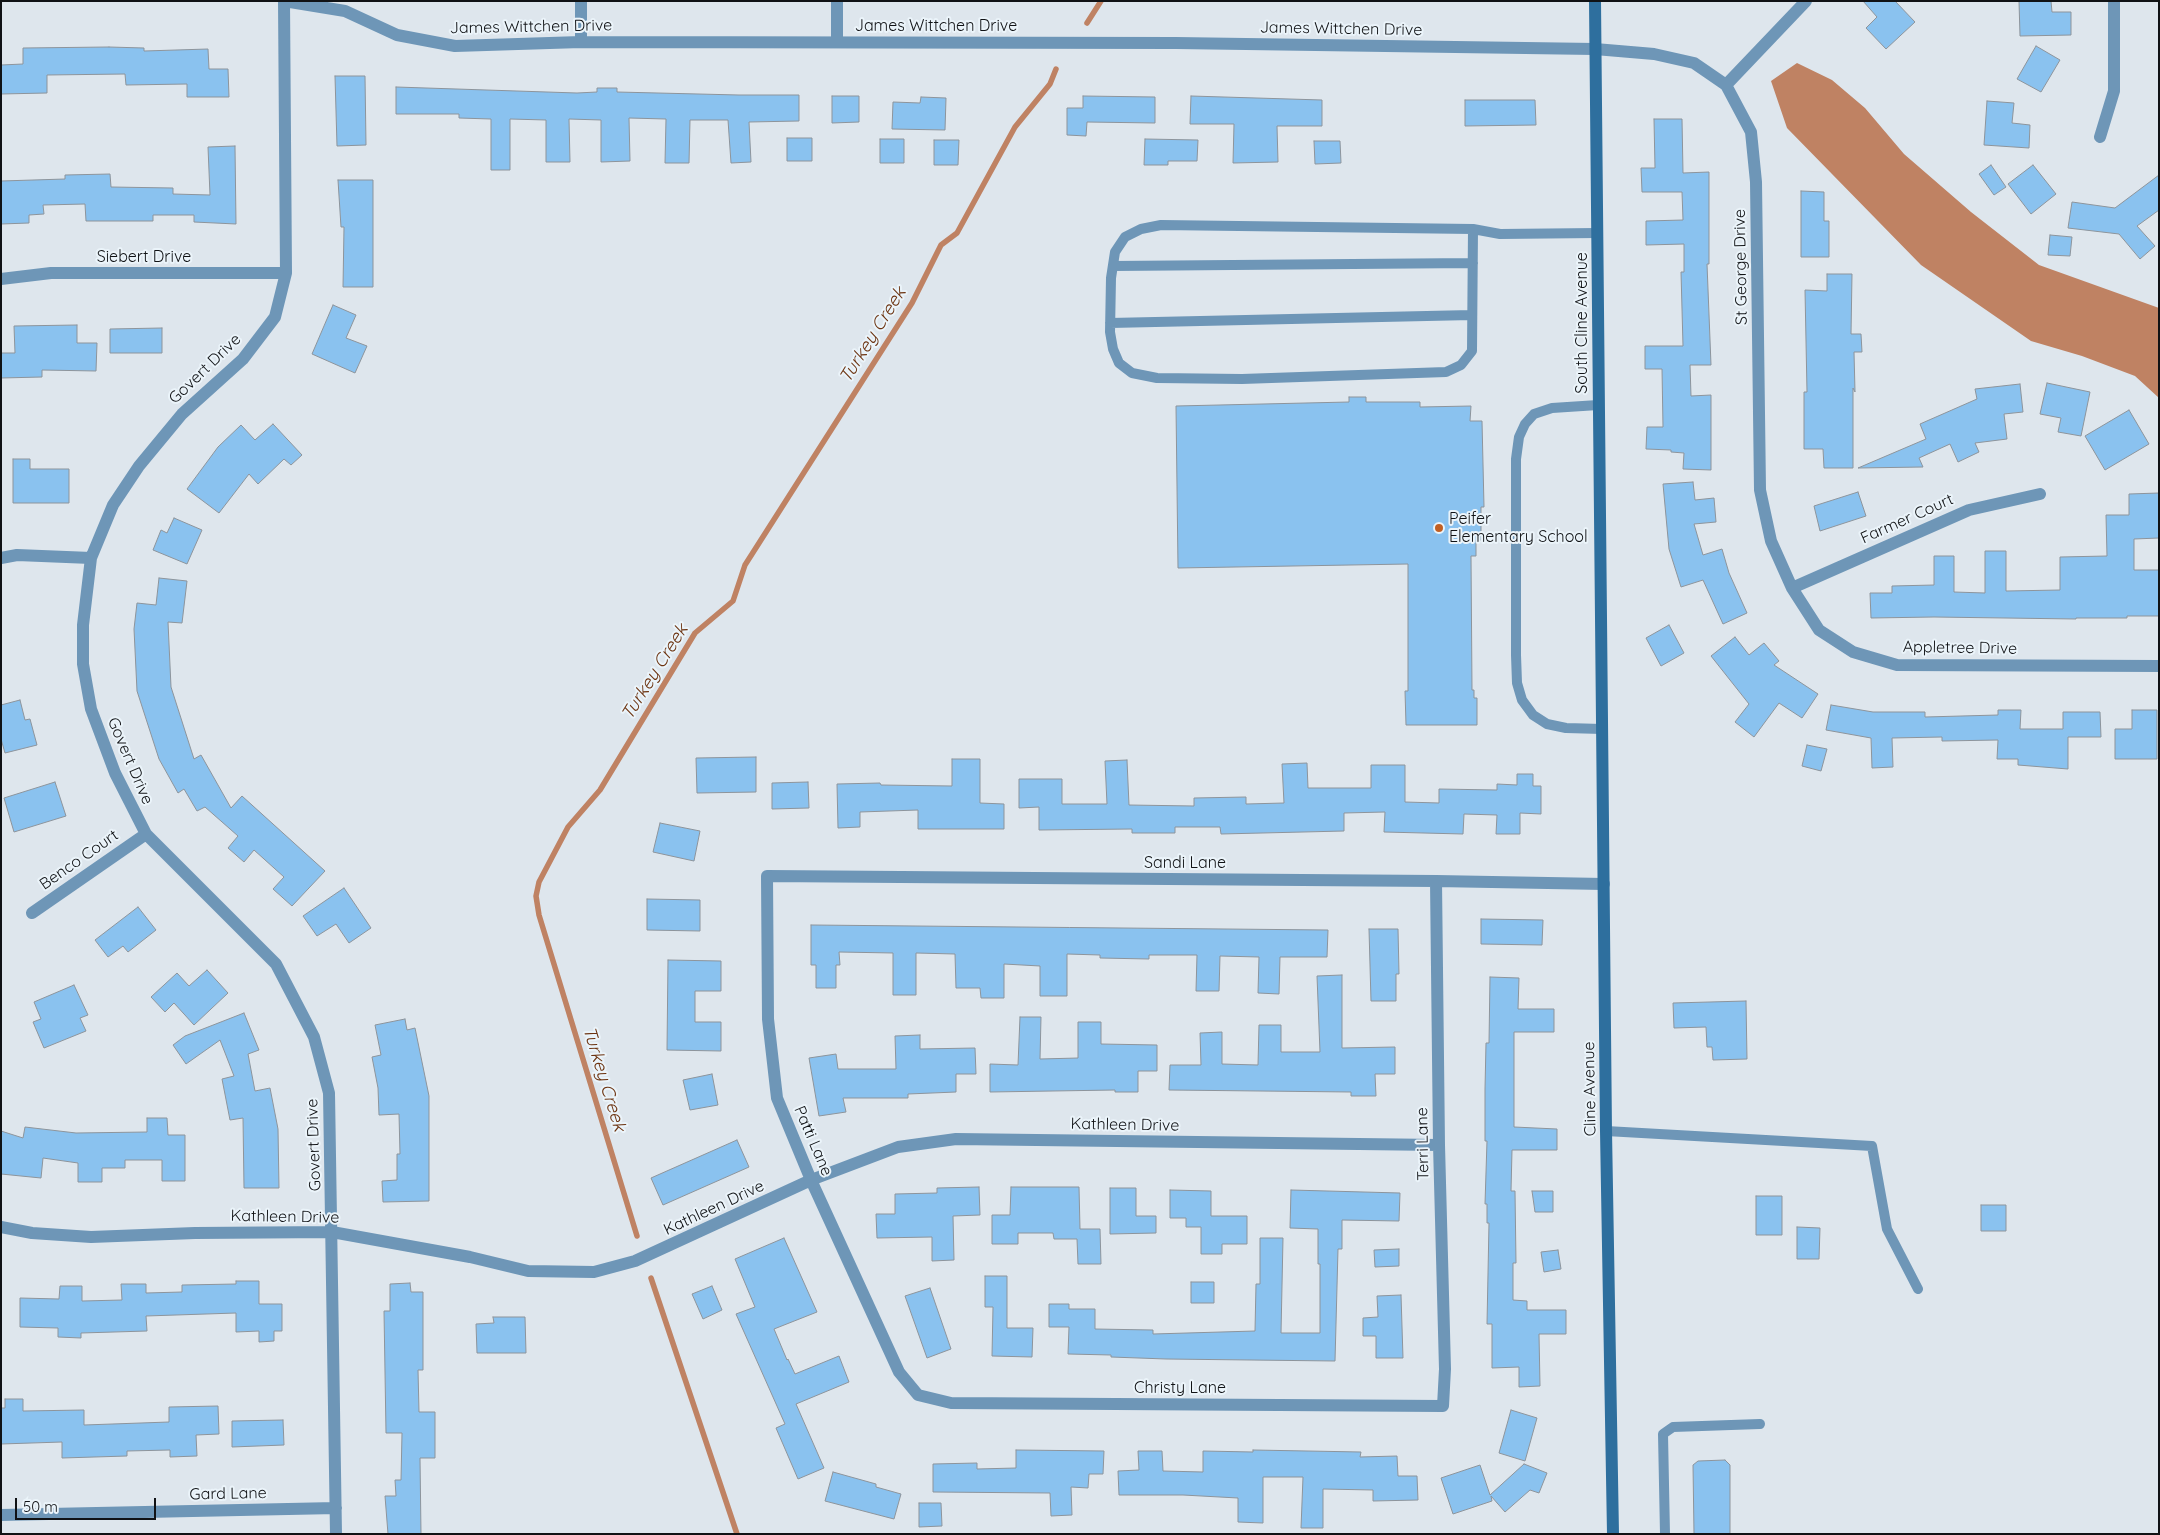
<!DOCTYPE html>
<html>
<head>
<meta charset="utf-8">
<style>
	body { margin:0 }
	#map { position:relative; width:2160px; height:1535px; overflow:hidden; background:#dee6ed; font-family:Quicksand,sans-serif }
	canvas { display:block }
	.frame { position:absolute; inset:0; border:2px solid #101215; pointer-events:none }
	.scale { position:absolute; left:15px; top:1498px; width:141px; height:22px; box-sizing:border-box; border:2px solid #101215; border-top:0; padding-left:6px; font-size:15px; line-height:18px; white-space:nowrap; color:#101215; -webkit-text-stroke:4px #ebf4fa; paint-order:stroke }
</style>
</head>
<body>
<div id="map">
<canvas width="2160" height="1535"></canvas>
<div class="frame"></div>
<div class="scale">50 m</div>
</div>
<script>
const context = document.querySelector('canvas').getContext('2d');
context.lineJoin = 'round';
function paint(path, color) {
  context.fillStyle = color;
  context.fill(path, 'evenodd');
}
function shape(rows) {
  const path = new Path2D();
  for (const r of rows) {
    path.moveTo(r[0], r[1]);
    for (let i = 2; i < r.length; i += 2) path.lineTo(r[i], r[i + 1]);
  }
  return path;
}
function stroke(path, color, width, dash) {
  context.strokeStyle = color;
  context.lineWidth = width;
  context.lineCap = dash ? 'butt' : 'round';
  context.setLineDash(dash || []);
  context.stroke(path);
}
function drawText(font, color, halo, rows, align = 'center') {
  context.font = font + ' Quicksand,sans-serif';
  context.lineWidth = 4;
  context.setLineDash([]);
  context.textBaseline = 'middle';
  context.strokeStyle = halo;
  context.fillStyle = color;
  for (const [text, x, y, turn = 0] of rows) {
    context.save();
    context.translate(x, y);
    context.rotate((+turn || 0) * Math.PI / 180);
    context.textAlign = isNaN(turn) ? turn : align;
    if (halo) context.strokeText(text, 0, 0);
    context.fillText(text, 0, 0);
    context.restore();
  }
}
paint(shape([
	[1797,63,1832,80,1865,108,1904,154,1971,212,2039,265,2159,308,2159,398,2135,376,2082,356,2031,341,1921,265,1787,128,1771,81]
]), '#bf8263');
stroke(shape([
	[1087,23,1101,1],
	[637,1236,539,915,536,896,539,882,568,827,600,790,695,633,733,601,745,565,912,303,941,245,957,233,1015,127,1050,84,1056,69],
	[651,1278,737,1534]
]), '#bf8263', 5.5);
const building = shape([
	[1863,1,1895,1,1915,22,1886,49,1866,28,1877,17,1863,1],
	[2019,1,2051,1,2052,12,2071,12,2071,35,2020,36,2019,1],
	[2036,46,2060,60,2041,92,2017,79,2036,46],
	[109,47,144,48,144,51,208,49,209,69,228,69,229,97,187,97,187,84,126,85,125,74,47,75,47,93,1,94,1,65,23,64,23,48,109,47],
	[335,76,365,76,366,145,337,146,335,76],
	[396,87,577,93,597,92,597,88,617,88,617,92,739,95,799,95,799,121,749,122,751,162,731,163,728,120,690,120,689,163,665,163,666,119,629,118,630,161,601,162,601,120,569,119,570,162,546,162,546,120,510,119,510,170,491,170,491,119,459,118,459,114,396,114,396,87],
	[832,96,859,96,859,122,832,123,832,96],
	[1083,96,1155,97,1155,123,1087,122,1086,136,1067,135,1067,108,1083,108,1083,96],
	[1191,96,1322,100,1322,126,1277,126,1278,162,1233,163,1234,124,1190,124,1191,96],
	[921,97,946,98,945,130,892,129,893,102,920,103,921,97],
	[1465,100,1535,100,1536,125,1465,126,1465,100],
	[1987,101,2014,103,2012,123,2030,125,2029,148,1984,145,1987,101],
	[1654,119,1682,119,1683,173,1709,172,1709,264,1707,264,1711,365,1690,365,1691,396,1711,395,1711,470,1683,469,1684,453,1671,452,1671,450,1646,449,1647,427,1663,427,1662,369,1645,369,1645,346,1683,346,1681,272,1684,272,1684,244,1646,245,1646,221,1683,220,1682,192,1642,192,1641,168,1655,168,1654,119],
	[787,138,812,138,812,161,787,161,787,138],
	[880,139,904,139,904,163,880,163,880,139],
	[1145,139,1198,140,1197,161,1168,161,1168,165,1144,165,1145,139],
	[934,140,959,140,958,165,934,165,934,140],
	[1314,141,1340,141,1341,163,1315,164,1314,141],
	[235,146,236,224,194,222,194,215,153,215,153,221,86,221,85,204,43,205,44,214,29,215,29,223,1,224,1,181,65,179,65,175,110,174,111,187,173,188,173,194,210,195,208,147,235,146],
	[1991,165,2006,187,1994,195,1979,174,1991,165],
	[2033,165,2056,194,2031,214,2008,184,2033,165],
	[2159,175,2159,210,2137,226,2155,246,2140,259,2119,234,2068,228,2072,202,2115,208,2159,175],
	[338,180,373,180,373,287,343,287,344,227,341,227,338,180],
	[1801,191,1824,192,1824,221,1829,221,1829,257,1801,257,1801,191],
	[2050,235,2072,237,2070,256,2048,255,2050,235],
	[1827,274,1852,274,1851,334,1861,334,1862,352,1854,352,1855,392,1853,388,1853,468,1824,468,1823,449,1804,449,1804,392,1807,392,1805,290,1827,291,1827,274],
	[333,305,356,315,346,338,367,346,355,373,312,354,333,305],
	[77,325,77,343,97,343,96,371,42,370,42,377,1,378,1,353,15,353,14,326,77,325],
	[162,328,162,353,110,353,110,329,162,328],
	[2047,383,2090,392,2081,436,2058,432,2061,418,2040,414,2047,383],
	[2020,384,2023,412,2004,414,2007,439,1975,443,1979,452,1958,462,1950,444,1919,458,1923,467,1858,468,1926,439,1920,424,1977,399,1975,389,2020,384],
	[1349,397,1366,397,1366,402,1420,402,1420,407,1471,406,1470,421,1482,421,1484,507,1481,507,1481,540,1476,540,1476,556,1471,556,1472,690,1474,690,1474,698,1477,698,1477,725,1406,725,1405,691,1408,691,1408,564,1178,568,1176,406,1349,402,1349,397],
	[2129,410,2149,444,2105,470,2085,436,2129,410],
	[273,424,302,455,291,465,284,459,258,484,249,474,219,513,187,489,218,447,241,425,255,440,273,424],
	[13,459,30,459,30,469,69,469,69,503,13,503,13,459],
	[1693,482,1695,500,1714,498,1716,522,1694,524,1703,555,1722,549,1729,573,1747,613,1723,624,1703,580,1681,587,1669,549,1663,484,1693,482],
	[1858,492,1866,516,1820,531,1814,506,1858,492],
	[2159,493,2159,538,2134,539,2134,570,2159,570,2159,616,2127,616,2127,618,2076,618,2076,619,1934,617,1871,618,1870,593,1892,593,1892,586,1934,585,1934,556,1954,556,1954,592,1985,593,1985,551,2006,551,2006,591,2060,590,2060,557,2107,556,2106,515,2129,515,2129,494,2159,493],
	[174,518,202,530,187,564,153,550,161,530,167,533,174,518],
	[159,578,187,581,182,623,168,622,171,687,194,759,201,755,231,808,242,796,325,871,292,906,273,889,284,877,254,850,244,862,228,848,238,836,205,807,197,811,184,789,178,793,159,759,137,691,134,629,137,603,156,605,159,578],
	[1669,625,1684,653,1661,666,1646,638,1669,625],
	[1735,637,1749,655,1764,643,1779,661,1774,665,1818,694,1802,718,1779,703,1754,737,1735,722,1749,704,1711,656,1735,637],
	[20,700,25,720,30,719,37,745,5,753,1,739,1,705,20,700],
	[1831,705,1873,712,1925,712,1925,717,1998,715,1998,710,2021,710,2020,729,2063,729,2063,712,2100,712,2101,737,2068,737,2068,769,2018,765,2018,759,1997,759,1998,740,1942,741,1942,737,1892,738,1893,767,1872,768,1871,738,1826,730,1831,705],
	[2132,710,2157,710,2157,759,2115,759,2115,729,2132,729,2132,710],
	[1807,745,1827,749,1821,771,1802,766,1807,745],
	[756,757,756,792,697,793,696,758,756,757],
	[952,759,980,759,980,803,1004,804,1004,829,918,829,918,810,860,812,860,827,838,828,837,784,880,783,881,785,952,786,952,759],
	[1127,760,1129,805,1194,806,1194,798,1246,797,1246,804,1284,803,1282,764,1307,763,1308,788,1371,788,1371,765,1405,765,1405,802,1439,803,1439,789,1497,790,1497,784,1517,785,1517,774,1533,774,1533,786,1541,786,1541,814,1520,813,1520,834,1496,834,1497,815,1464,814,1463,834,1384,832,1385,812,1344,813,1344,831,1221,834,1220,827,1175,827,1175,833,1132,833,1132,829,1039,830,1039,807,1019,808,1019,779,1062,779,1062,804,1107,804,1105,761,1127,760],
	[55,782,66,816,14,832,4,798,55,782],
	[808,782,809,808,772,809,772,783,808,782],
	[660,823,700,831,694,861,653,852,660,823],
	[344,888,371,928,349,943,336,924,317,936,303,916,344,888],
	[647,899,700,900,700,931,647,930,647,899],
	[138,907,156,930,128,952,123,946,108,957,95,940,138,907],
	[1481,919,1543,920,1542,945,1481,944,1481,919],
	[811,925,1328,930,1327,957,1280,957,1279,994,1258,993,1259,957,1220,956,1219,991,1196,991,1197,955,1149,955,1149,959,1100,958,1100,955,1067,954,1067,996,1040,996,1040,966,1004,964,1004,998,981,998,980,988,956,988,955,954,916,953,916,995,893,995,893,953,839,952,840,965,836,965,836,988,816,988,816,965,811,965,811,925],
	[1369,929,1398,929,1399,974,1396,974,1396,1001,1371,1001,1369,929],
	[668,960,721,961,721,991,695,991,695,1022,721,1022,721,1051,667,1050,668,960],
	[207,970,228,993,194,1025,174,1003,165,1012,151,997,177,973,189,986,207,970],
	[1342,975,1342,1048,1395,1047,1395,1074,1375,1074,1376,1096,1351,1096,1351,1092,1169,1090,1170,1065,1201,1065,1200,1033,1222,1032,1222,1064,1258,1065,1259,1025,1281,1025,1281,1052,1320,1052,1317,976,1342,975],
	[1490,977,1519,978,1518,1009,1554,1009,1554,1032,1514,1032,1514,1127,1557,1129,1557,1150,1512,1150,1511,1191,1515,1191,1516,1263,1513,1263,1513,1300,1527,1301,1527,1310,1566,1310,1566,1334,1539,1334,1540,1386,1519,1387,1519,1367,1492,1368,1492,1324,1487,1324,1489,1223,1487,1223,1487,1204,1485,1204,1487,1141,1485,1141,1485,1089,1486,1043,1489,1043,1490,977],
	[74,985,88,1015,80,1018,86,1031,44,1048,33,1022,41,1019,34,1002,74,985],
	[1746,1001,1747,1059,1713,1060,1712,1047,1707,1047,1706,1027,1674,1028,1673,1003,1746,1001],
	[244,1013,259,1050,248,1054,255,1091,270,1088,278,1129,279,1188,244,1188,243,1118,230,1120,222,1079,234,1076,220,1040,186,1064,173,1045,185,1036,244,1013],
	[1020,1017,1041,1017,1040,1059,1078,1058,1078,1022,1101,1022,1101,1044,1157,1045,1157,1071,1138,1071,1138,1092,1115,1092,1115,1090,990,1092,990,1064,1018,1065,1020,1017],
	[405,1019,407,1030,415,1028,429,1096,429,1201,383,1202,382,1181,397,1180,397,1154,400,1154,399,1114,379,1115,378,1088,372,1057,381,1055,375,1025,405,1019],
	[920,1035,920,1049,975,1048,976,1074,956,1074,956,1092,908,1094,908,1098,843,1098,846,1112,819,1116,809,1058,836,1054,838,1069,896,1069,895,1036,920,1035],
	[712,1074,718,1105,690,1110,683,1080,712,1074],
	[147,1118,167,1118,168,1135,185,1135,185,1181,162,1181,162,1160,125,1160,125,1168,102,1168,102,1182,78,1182,78,1163,43,1158,41,1178,1,1174,1,1131,23,1138,25,1127,76,1133,147,1132,147,1118],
	[737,1140,749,1167,663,1205,651,1178,737,1140],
	[979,1187,980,1215,953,1216,954,1260,932,1261,932,1237,877,1238,876,1214,895,1214,895,1194,937,1193,937,1188,979,1187],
	[1011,1187,1079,1187,1080,1229,1100,1229,1101,1264,1078,1264,1077,1239,1054,1239,1053,1233,1018,1233,1018,1244,992,1244,992,1215,1010,1215,1011,1187],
	[1110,1188,1136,1188,1136,1216,1156,1216,1156,1233,1110,1234,1110,1188],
	[1170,1190,1211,1191,1211,1216,1247,1216,1247,1244,1222,1244,1222,1254,1201,1254,1201,1227,1186,1227,1186,1218,1170,1218,1170,1190],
	[1291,1190,1400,1193,1399,1221,1342,1220,1342,1249,1338,1249,1335,1361,1166,1359,1111,1357,1111,1355,1068,1354,1069,1327,1049,1327,1049,1304,1069,1304,1069,1309,1095,1309,1095,1329,1153,1330,1153,1334,1255,1331,1256,1284,1260,1284,1260,1238,1283,1238,1281,1333,1320,1333,1320,1264,1318,1264,1318,1229,1290,1228,1291,1190],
	[1532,1191,1553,1191,1553,1212,1535,1212,1532,1191],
	[1756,1196,1782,1196,1782,1235,1756,1235,1756,1196],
	[1981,1205,2006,1205,2006,1231,1981,1231,1981,1205],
	[1797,1227,1820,1228,1819,1259,1797,1259,1797,1227],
	[784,1238,817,1312,774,1329,787,1360,788,1359,795,1374,839,1356,849,1382,796,1404,824,1468,798,1479,776,1428,785,1424,736,1314,755,1307,735,1259,784,1238],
	[1399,1249,1399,1266,1375,1267,1374,1250,1399,1249],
	[1558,1250,1561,1269,1544,1272,1541,1252,1558,1250],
	[985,1276,1007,1276,1007,1328,1033,1328,1032,1357,992,1356,993,1307,985,1307,985,1276],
	[236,1281,259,1281,259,1304,282,1304,282,1331,274,1331,274,1341,259,1342,259,1331,236,1332,236,1313,146,1316,147,1331,81,1333,81,1338,58,1337,58,1328,20,1327,20,1298,59,1299,60,1286,82,1286,82,1301,122,1300,121,1284,146,1284,146,1293,182,1292,182,1285,236,1284,236,1281],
	[1191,1282,1214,1282,1214,1303,1191,1303,1191,1282],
	[410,1283,411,1292,423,1292,423,1370,418,1370,419,1412,435,1412,435,1458,420,1458,421,1534,388,1534,385,1496,396,1496,395,1480,401,1480,402,1433,386,1433,384,1311,390,1311,390,1284,410,1283],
	[712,1286,722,1310,703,1319,692,1294,712,1286],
	[930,1288,951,1349,927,1358,905,1296,930,1288],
	[1401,1295,1403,1358,1376,1358,1376,1336,1363,1336,1363,1318,1378,1317,1377,1296,1401,1295],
	[493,1317,525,1317,526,1353,477,1353,476,1324,494,1323,493,1317],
	[5,1399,23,1399,23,1411,84,1410,84,1425,169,1422,169,1407,218,1406,219,1434,196,1435,197,1456,170,1457,170,1450,127,1451,127,1456,62,1458,62,1442,1,1444,1,1408,5,1408,5,1399],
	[1511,1410,1537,1418,1525,1461,1499,1453,1511,1410],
	[283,1420,284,1445,232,1447,232,1421,283,1420],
	[1016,1450,1104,1451,1103,1474,1089,1474,1088,1488,1071,1487,1072,1515,1051,1516,1050,1493,933,1492,933,1464,977,1463,977,1469,1016,1468,1016,1450],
	[1253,1450,1361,1452,1360,1457,1397,1456,1398,1476,1417,1476,1418,1500,1373,1501,1373,1490,1323,1489,1323,1528,1301,1528,1303,1477,1263,1477,1263,1523,1238,1522,1238,1498,1183,1495,1119,1495,1118,1471,1139,1470,1138,1451,1162,1451,1163,1471,1203,1472,1203,1451,1253,1452,1253,1450],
	[1725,1460,1730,1465,1730,1534,1694,1534,1693,1465,1698,1461,1725,1460],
	[1524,1464,1547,1473,1539,1493,1530,1490,1505,1512,1491,1496,1492,1501,1453,1514,1441,1478,1480,1465,1490,1495,1524,1464],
	[833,1472,876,1484,876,1487,901,1494,894,1519,825,1501,833,1472],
	[919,1503,941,1503,942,1526,919,1527,919,1503]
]);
paint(building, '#8ac2ef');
stroke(building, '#8d949b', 1);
stroke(shape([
	[1473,229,1472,351,1461,365,1446,372,1242,379,1157,378,1132,373,1119,363,1113,349,1110,332,1111,278,1115,252,1125,237,1141,229,1161,225,1473,229,1500,234,1597,233],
	[1113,266,1473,263],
	[1110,323,1472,315],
	[1598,405,1552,408,1534,414,1525,424,1519,437,1516,459,1516,655,1517,683,1522,700,1533,715,1547,724,1566,728,1602,729],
	[1606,1131,1872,1146,1887,1229,1918,1289],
	[1665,1534,1663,1434,1673,1427,1760,1424]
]), '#6e96b7', 10);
stroke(shape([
	[284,1,345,11,397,35,455,46,581,42,1176,43,1595,49,1654,54,1694,63,1726,85,1751,132,1756,182,1760,490,1771,541,1792,588,1819,630,1853,652,1897,665,2159,666],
	[284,1,286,273,275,317,243,359,182,414,139,466,113,505,91,558,83,625,83,664,91,709,115,773,146,834,276,964,314,1037,329,1093,336,1534],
	[581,42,581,1],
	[837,42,837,1],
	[1726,85,1806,1],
	[2100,137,2114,91,2114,1],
	[1,279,51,273,286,273],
	[1,558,17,555,91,558],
	[1792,588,1969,510,2040,494],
	[1436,881,1439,1145,1445,1369,1443,1406,951,1403,918,1395,899,1372,811,1180,777,1098,768,1019,767,876,1436,881,1604,884],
	[32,913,146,834],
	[1,1227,32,1233,91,1237,195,1233,332,1232,470,1257,528,1271,594,1272,635,1261,811,1180,898,1147,956,1139,1439,1145],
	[1,1515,336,1508]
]), '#6e96b7', 12);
stroke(shape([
	[1595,1,1606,1131,1613,1534]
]), '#2e6f9e', 12);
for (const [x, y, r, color] of [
	[1439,528,5,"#c15f23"]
]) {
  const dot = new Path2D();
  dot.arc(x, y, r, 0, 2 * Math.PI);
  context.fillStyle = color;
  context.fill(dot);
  stroke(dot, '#ebf4fa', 2);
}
drawText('16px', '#101215', '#ebf4fa', [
	["James Wittchen Drive",936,26],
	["James Wittchen Drive",531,27,-1],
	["James Wittchen Drive",1341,29,1],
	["Siebert Drive",144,257],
	["St George Drive",1741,267,-91],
	["South Cline Avenue",1582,323,-90],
	["Govert Drive",205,369,-44],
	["Farmer Court",1907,519,-24],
	["Appletree Drive",1960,648,1],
	["Govert Drive",130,761,67],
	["Benco Court",79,860,-35],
	["Sandi Lane",1185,863],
	["Cline Avenue",1590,1089,-91],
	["Kathleen Drive",1125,1125,1],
	["Patti Lane",813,1141,67],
	["Terri Lane",1423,1144,-91],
	["Govert Drive",314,1145,-92],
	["Kathleen Drive",714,1208,-25],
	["Kathleen Drive",285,1217,1],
	["Christy Lane",1180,1388],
	["Gard Lane",228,1494,-1]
]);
drawText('16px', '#101215', '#ebf4fa', [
	["Peifer",1449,519],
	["Elementary School",1449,537]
], 'left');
drawText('italic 18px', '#6c3310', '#ebf4fa', [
	["Turkey Creek",873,335,-58],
	["Turkey Creek",655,672,-58],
	["Turkey Creek",604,1079,73]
]);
</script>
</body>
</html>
